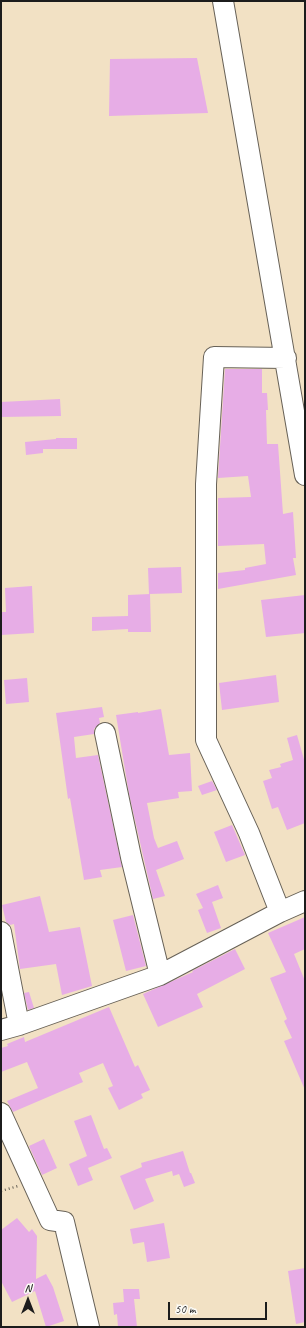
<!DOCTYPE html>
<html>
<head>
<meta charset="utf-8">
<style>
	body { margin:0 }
	#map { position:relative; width:306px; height:1328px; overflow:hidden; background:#f2e1c4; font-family:Caveat,sans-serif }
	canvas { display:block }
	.frame { position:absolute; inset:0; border:2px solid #1c1c1c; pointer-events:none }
	.north { position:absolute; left:8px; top:1280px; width:40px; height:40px; -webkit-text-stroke:3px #fdfcf7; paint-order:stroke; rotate:0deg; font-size:11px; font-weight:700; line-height:16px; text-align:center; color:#1c1c1c }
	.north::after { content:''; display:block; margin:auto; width:14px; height:18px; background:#1c1c1c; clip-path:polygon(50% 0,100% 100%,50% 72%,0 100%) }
	.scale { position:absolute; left:168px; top:1302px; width:99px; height:18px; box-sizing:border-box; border:2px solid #1c1c1c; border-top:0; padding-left:5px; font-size:12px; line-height:14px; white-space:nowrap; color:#1c1c1c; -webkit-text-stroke:3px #fdfcf7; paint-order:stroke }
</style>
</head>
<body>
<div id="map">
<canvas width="306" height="1328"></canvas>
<div class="frame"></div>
<div class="north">N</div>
<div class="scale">50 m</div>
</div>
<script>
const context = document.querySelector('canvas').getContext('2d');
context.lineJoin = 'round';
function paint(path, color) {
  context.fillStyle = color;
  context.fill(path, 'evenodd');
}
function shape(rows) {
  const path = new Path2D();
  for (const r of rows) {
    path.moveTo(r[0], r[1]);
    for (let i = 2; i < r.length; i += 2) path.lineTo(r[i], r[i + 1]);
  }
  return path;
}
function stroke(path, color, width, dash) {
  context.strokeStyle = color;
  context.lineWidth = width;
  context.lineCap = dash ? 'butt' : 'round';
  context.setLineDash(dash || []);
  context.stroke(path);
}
paint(shape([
	[197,58,208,113,109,116,110,59],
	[225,369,262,369,262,393,267,393,268,410,266,410,267,444,278,444,283,514,293,512,296,558,293,558,296,575,218,589,218,573,245,570,245,568,266,564,264,544,218,546,218,498,251,497,248,476,218,478],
	[60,399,61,416,1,417,1,402],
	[56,438,77,438,77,449,43,449,43,453,26,455,25,442,56,439],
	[181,567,182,593,149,594,148,568],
	[32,586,34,633,1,635,1,612,6,612,5,588],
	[150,594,151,632,128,632,128,629,92,631,92,617,128,616,128,595],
	[305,595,305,633,266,637,261,600],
	[276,675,279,702,222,710,219,683],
	[27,678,29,702,6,704,4,680],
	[102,707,104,717,99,718,100,723,94,729,94,734,74,737,76,758,98,755,122,867,100,870,102,877,84,880,70,798,68,799,56,713],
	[161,709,169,755,190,753,192,791,178,792,179,798,147,803,154,838,158,848,177,841,184,859,156,870,165,896,153,899,129,794,116,715,138,712,138,713],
	[297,735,305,763,305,823,287,830,278,807,272,809,263,781,272,778,269,770,281,767,280,764,293,760,287,738],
	[212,781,217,790,202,795,198,786],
	[232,825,245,855,226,862,214,832],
	[218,885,223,898,212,902,221,928,207,933,198,910,203,908,196,894],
	[40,896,49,932,80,927,92,986,62,995,56,964,20,969,14,924,10,925,6,922,2,905],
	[133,915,146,966,126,971,113,920],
	[305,917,305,949,294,954,305,981,305,1090,284,1041,292,1038,284,1021,287,1019,270,978,286,972,268,933],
	[235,949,245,969,197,994,203,1007,158,1027,143,994,193,972,192,971],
	[29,992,34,1008,28,1010,24,993],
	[109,1007,135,1067,138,1065,150,1090,141,1094,143,1098,119,1110,108,1088,113,1086,103,1063,79,1073,83,1082,13,1112,7,1101,38,1088,27,1062,1,1072,1,1048,8,1046,7,1044,24,1037,25,1042],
	[91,1115,104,1149,107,1148,112,1158,88,1168,93,1180,78,1186,69,1164,87,1156,74,1121],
	[44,1139,57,1168,42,1175,29,1146],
	[183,1151,190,1173,191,1173,195,1183,184,1187,179,1174,173,1176,172,1171,145,1179,154,1201,134,1210,120,1176,142,1167,141,1163],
	[17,1218,29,1232,32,1229,37,1236,36,1279,46,1274,53,1287,64,1321,46,1327,35,1291,12,1302,1,1281,1,1230],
	[164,1223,170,1258,147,1262,144,1242,133,1244,130,1229],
	[305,1268,305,1322,296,1324,288,1271],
	[123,1289,139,1289,140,1299,134,1299,137,1327,118,1327,117,1314,114,1315,113,1303,124,1302]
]), '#e7ade6');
const minor = shape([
	[223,1,305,475],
	[105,733,131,857,160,975],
	[280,912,249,833,206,740,206,484,214,357,286,358],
	[1,932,19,1025],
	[1,1030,19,1025,160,975,280,912,305,901],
	[1,1113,50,1220,64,1222,89,1327]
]);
stroke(minor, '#676157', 22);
stroke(shape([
	[1,1191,18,1186]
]), '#676157', 2.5, [1, 3]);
stroke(minor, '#fff', 20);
</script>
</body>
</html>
